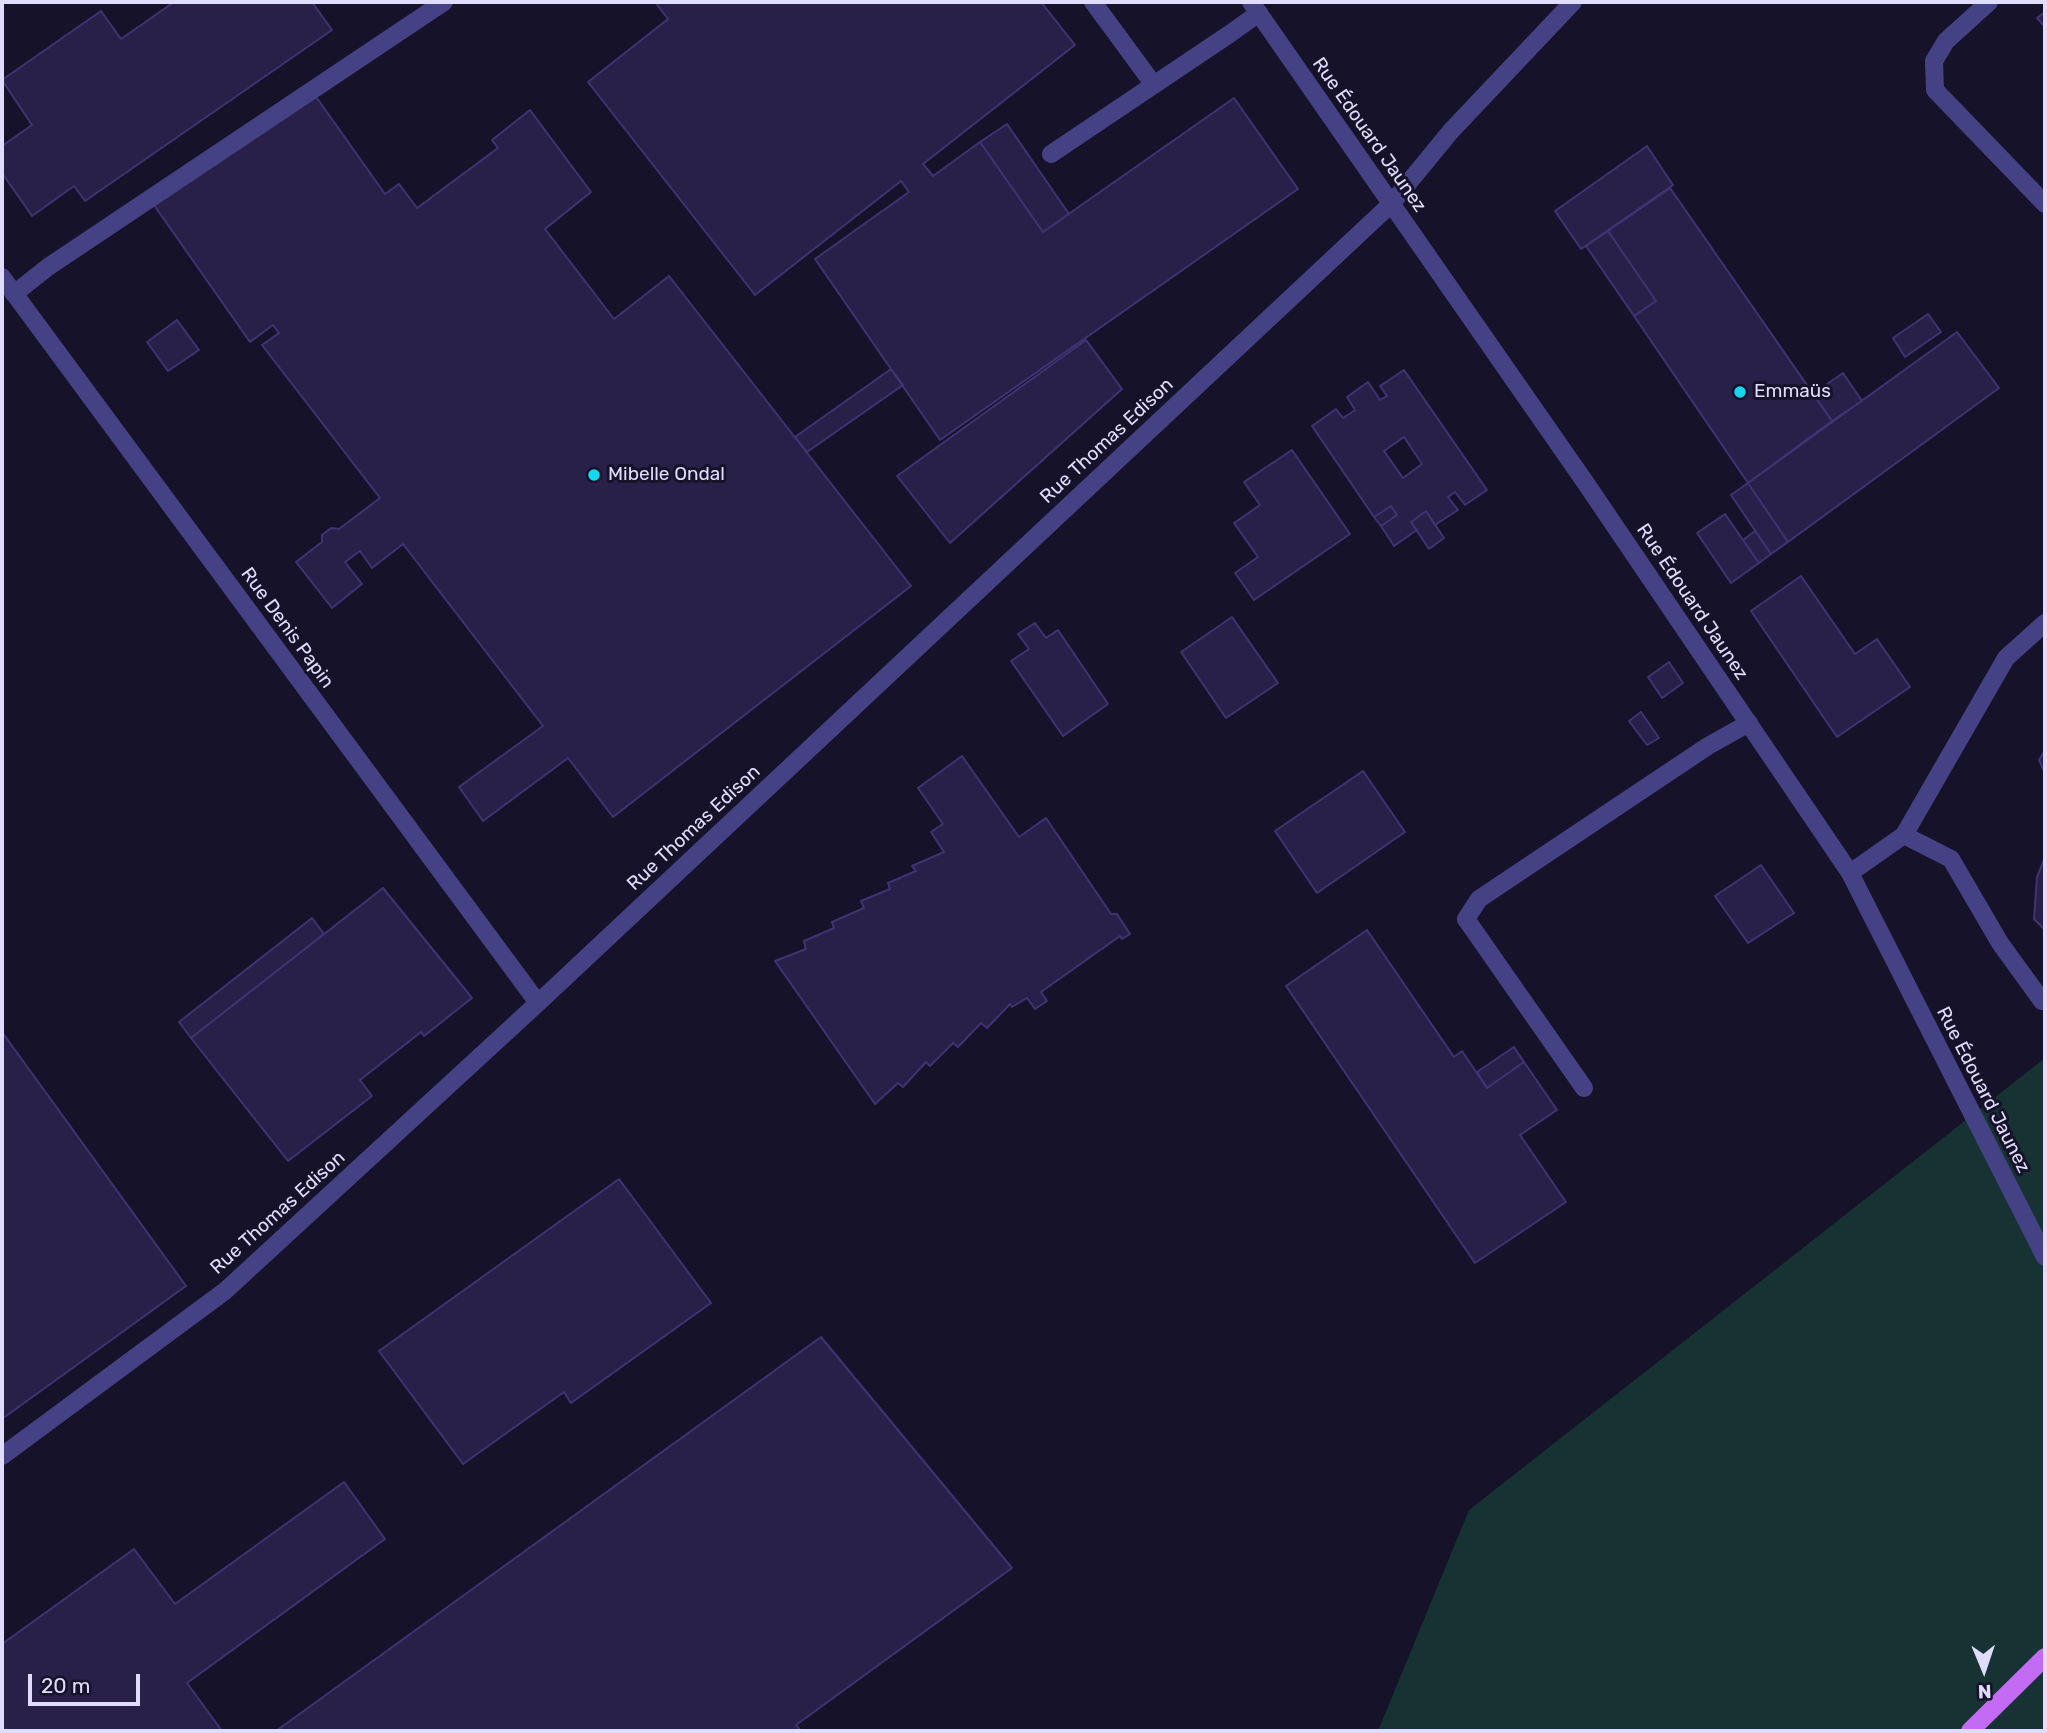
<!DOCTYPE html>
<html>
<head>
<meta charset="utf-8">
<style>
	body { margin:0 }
	#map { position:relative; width:2047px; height:1733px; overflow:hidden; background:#161229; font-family:Rubik,sans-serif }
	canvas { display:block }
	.frame { position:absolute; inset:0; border:4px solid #e0dcfd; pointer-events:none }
	.north { position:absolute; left:1949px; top:1635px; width:70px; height:70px; -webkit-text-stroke:5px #161229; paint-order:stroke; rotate:178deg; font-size:19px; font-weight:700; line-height:28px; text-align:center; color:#e0dcfd }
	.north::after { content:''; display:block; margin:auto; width:24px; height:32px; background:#e0dcfd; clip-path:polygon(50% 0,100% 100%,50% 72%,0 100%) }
	.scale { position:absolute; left:28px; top:1674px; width:112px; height:32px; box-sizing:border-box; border:4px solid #e0dcfd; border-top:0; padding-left:9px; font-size:21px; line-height:24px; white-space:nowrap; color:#e0dcfd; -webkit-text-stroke:5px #161229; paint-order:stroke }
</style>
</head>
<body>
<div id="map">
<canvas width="2047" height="1733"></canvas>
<div class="frame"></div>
<div class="north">N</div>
<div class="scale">20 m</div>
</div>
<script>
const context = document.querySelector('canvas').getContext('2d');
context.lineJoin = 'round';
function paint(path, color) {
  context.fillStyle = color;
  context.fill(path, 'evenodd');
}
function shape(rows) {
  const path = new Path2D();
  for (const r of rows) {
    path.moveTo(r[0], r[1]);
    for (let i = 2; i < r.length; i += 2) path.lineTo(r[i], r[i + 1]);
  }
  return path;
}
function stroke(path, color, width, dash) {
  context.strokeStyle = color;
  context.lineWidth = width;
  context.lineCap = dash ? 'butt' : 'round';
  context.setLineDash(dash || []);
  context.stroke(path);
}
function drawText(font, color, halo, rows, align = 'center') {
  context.font = font + ' Rubik,sans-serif';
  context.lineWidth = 6;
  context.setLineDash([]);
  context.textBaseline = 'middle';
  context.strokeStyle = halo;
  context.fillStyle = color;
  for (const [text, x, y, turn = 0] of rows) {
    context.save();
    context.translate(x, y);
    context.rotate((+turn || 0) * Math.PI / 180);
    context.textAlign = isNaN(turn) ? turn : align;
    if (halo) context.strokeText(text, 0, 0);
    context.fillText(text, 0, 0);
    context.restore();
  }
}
paint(shape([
	[2045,1058,2045,1731,1378,1731,1469,1510]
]), '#163232');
const building = shape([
	[174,2,312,2,332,30,85,201,74,186,32,216,2,173,2,146,32,125,2,80,101,11,121,39,174,2],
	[655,2,1041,2,1075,45,923,164,933,176,980,142,1043,232,1234,98,1298,189,940,440,815,259,909,192,901,181,755,295,588,82,668,19,655,2],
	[2045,12,2045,27,2037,18,2045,12],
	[312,91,385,194,399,184,417,208,498,148,492,140,530,110,591,192,545,229,614,319,669,276,911,586,613,817,568,758,483,821,459,787,543,726,403,544,372,568,360,551,345,562,362,584,332,608,296,562,322,542,322,535,331,528,339,529,380,498,262,345,279,333,273,325,250,342,154,205,312,91],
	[1007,124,1069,214,1043,232,980,142,1007,124],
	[1647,146,1673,185,1581,249,1555,211,1647,146],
	[1670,188,1832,421,1748,483,1634,316,1656,301,1608,231,1670,188],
	[1608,231,1656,301,1634,316,1586,246,1608,231],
	[1928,314,1941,332,1905,357,1893,338,1928,314],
	[177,320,199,350,168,371,147,342,177,320],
	[1957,332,1999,388,1788,542,1748,483,1957,332],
	[1086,340,1122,389,950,543,897,476,1086,340],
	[891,369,903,385,807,452,795,437,891,369],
	[1404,370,1487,490,1465,505,1455,492,1448,497,1458,510,1435,525,1426,511,1411,522,1417,530,1394,546,1381,526,1397,515,1391,506,1374,517,1312,426,1336,409,1343,418,1355,410,1347,397,1368,382,1380,400,1387,396,1380,386,1404,370],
	[1404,437,1422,464,1403,478,1384,451,1404,437],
	[1843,373,1862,401,1832,421,1813,394,1843,373],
	[1292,450,1350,534,1254,600,1235,573,1258,557,1234,523,1260,505,1244,482,1292,450],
	[1748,483,1788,542,1771,554,1731,495,1748,483],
	[1391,506,1397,515,1381,526,1374,517,1391,506],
	[1426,511,1444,538,1429,549,1411,522,1426,511],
	[1725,514,1759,563,1731,583,1697,533,1725,514],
	[1755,531,1771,554,1759,563,1743,540,1755,531],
	[1801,576,1855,654,1877,639,1910,687,1837,737,1751,611,1801,576],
	[1232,617,1278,683,1226,718,1181,652,1232,617],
	[1035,623,1046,638,1058,630,1108,704,1063,736,1011,661,1029,649,1018,634,1035,623],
	[1669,662,1683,683,1662,698,1648,677,1669,662],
	[1641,712,1659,738,1647,745,1629,721,1641,712],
	[2045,750,2045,773,2039,760,2045,750],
	[962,756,1019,837,1046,818,1111,914,1117,914,1130,934,1122,939,1120,936,1041,992,1047,1001,1035,1009,1027,998,1012,1007,1010,1004,987,1028,981,1023,958,1047,953,1043,930,1066,926,1062,903,1087,898,1083,875,1104,775,961,806,949,804,941,834,928,832,922,864,908,861,901,890,889,888,883,916,871,912,866,944,852,931,832,943,824,918,788,962,756],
	[1363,771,1405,832,1317,893,1275,831,1363,771],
	[2045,857,2045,930,2034,919,2037,877,2045,857],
	[1761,865,1794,913,1748,943,1715,896,1761,865],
	[383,888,472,998,424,1036,421,1032,360,1080,372,1096,288,1161,191,1038,383,888],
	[312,918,324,934,191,1038,179,1022,312,918],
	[1367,930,1454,1057,1462,1051,1487,1088,1524,1062,1557,1110,1520,1135,1566,1202,1475,1263,1286,986,1367,930],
	[2,1032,186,1286,2,1419,2,1032],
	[1514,1047,1524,1062,1487,1088,1477,1072,1514,1047],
	[619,1179,711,1303,571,1403,564,1392,463,1464,379,1351,619,1179],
	[821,1337,1012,1568,796,1725,801,1731,276,1731,821,1337],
	[344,1482,385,1539,187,1683,222,1731,2,1731,2,1644,134,1549,175,1604,344,1482]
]);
paint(building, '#282049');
stroke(building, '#413373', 2);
stroke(shape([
	[1093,2,1154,85],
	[1989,2,1946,41,1934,61,1935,90,2045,204],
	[1051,154,1231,33,1259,13],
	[1391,204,1451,131,1573,2],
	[14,294,48,267,444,2],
	[1904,835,1951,859,2000,943,2042,1001,2045,1001],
	[1584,1088,1466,919,1479,899,1708,746,1749,723]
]), '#444184', 18);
stroke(shape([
	[1251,2,1585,482,1850,873,2045,1257],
	[2,277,538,1003],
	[1850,873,1904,835,2006,658,2045,623],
	[2,1456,225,1291,538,1003,1391,204]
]), '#444184', 18);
stroke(shape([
	[1970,1731,2045,1657]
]), '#c36bf5', 18);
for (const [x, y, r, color] of [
	[1740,392,7,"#15d7f0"],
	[594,475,7,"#15d7f0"]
]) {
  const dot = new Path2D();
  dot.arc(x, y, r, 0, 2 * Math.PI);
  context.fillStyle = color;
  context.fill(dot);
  stroke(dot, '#161229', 2.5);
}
drawText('19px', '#e0dcfd', '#161229', [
	["Rue Édouard Jaunez",1369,135,55],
	["Rue Thomas Edison",1107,441,-43],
	["Rue Édouard Jaunez",1692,602,56],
	["Rue Denis Papin",287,628,54],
	["Rue Thomas Edison",694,828,-43],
	["Rue Édouard Jaunez",1983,1090,63],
	["Rue Thomas Edison",278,1213,-42]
]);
drawText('19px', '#e0dcfd', '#161229', [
	["Emmaüs",1754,392],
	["Mibelle Ondal",608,475]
], 'left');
</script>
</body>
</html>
